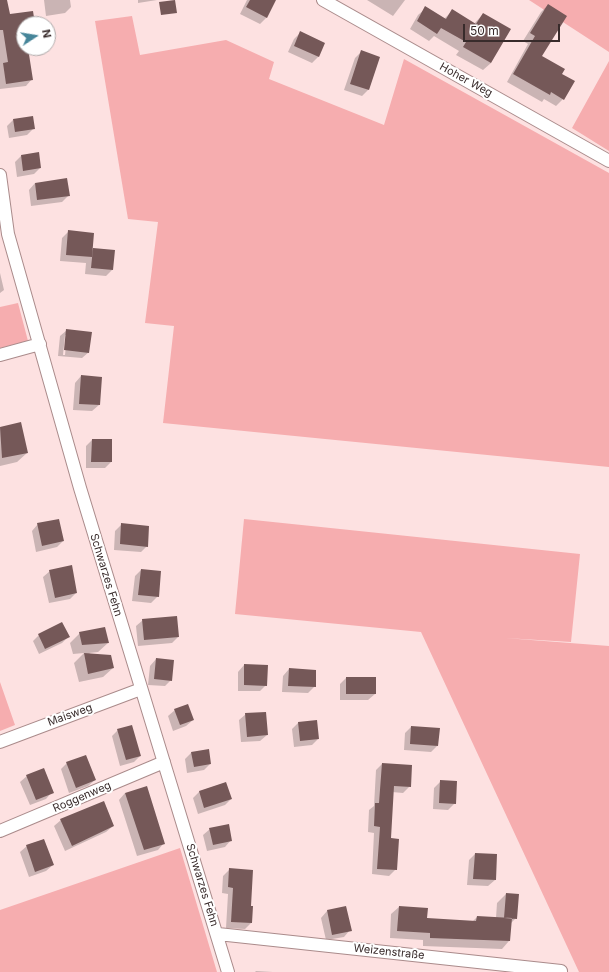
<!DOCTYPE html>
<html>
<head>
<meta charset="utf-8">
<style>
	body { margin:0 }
	#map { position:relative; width:609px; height:972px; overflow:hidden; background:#fde1e1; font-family:Inter,sans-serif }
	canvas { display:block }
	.north { position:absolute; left:16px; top:16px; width:40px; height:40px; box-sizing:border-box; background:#fff; border:1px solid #afaaaa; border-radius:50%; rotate:78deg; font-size:11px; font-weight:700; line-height:16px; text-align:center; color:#382b2b }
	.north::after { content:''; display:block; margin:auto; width:14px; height:18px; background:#468599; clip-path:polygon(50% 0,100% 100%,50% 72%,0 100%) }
	.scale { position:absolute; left:463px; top:24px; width:97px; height:18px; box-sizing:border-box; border:2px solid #382b2b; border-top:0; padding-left:5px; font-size:12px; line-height:14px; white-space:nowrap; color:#382b2b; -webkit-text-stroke:3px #fff; paint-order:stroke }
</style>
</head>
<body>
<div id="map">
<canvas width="609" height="972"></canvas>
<div class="north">N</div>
<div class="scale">50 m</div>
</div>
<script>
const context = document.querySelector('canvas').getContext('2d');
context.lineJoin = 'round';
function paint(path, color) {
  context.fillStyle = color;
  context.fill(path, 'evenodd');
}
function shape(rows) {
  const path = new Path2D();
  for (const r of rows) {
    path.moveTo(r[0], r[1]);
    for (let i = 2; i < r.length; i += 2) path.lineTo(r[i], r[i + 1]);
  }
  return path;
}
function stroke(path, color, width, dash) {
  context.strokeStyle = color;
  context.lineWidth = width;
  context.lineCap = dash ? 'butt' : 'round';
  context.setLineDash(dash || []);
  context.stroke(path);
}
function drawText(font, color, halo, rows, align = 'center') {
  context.font = font + ' Inter,sans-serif';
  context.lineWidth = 4;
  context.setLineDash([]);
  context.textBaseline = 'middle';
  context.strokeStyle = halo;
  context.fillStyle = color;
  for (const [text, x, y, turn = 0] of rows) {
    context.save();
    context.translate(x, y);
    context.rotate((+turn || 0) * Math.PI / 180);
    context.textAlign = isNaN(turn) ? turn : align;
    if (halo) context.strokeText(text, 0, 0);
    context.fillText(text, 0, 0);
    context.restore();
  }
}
paint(shape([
	[529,0,609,0,609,52],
	[132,16,140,55,226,40,274,62,269,79,384,125,404,59,609,173,609,467,163,423,174,326,145,323,158,222,128,219,95,21],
	[609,61,609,151,572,128],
	[18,303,28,341,0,348,0,307],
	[244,519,580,554,571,642,505,638,609,646,609,972,579,972,421,632,235,614],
	[0,682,15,725,0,731],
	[180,848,217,972,0,972,0,910]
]), '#f6adaf');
paint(shape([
	[0,0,6,0,9,15,34,24,24,24,24,48,36,48,28,54,32,79,26,86,0,89],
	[44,0,70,0,71,7,65,13,46,16],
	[138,0,157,0,138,3],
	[247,0,271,0,274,2,266,18,260,24,240,14],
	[367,0,405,0,393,16],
	[548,5,540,56,560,75,563,99,556,106,544,99,542,102,507,82,528,44,523,41,541,12],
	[426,8,444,19,453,10,474,24,483,14,491,63,483,70,456,55,459,51,434,36,429,41,410,29,418,15],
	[301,32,324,43,318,57,312,63,288,52,294,39],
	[361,52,368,90,362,96,344,90,355,58],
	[13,120,33,129,27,135,9,138,7,126],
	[38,154,40,168,34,174,17,177,15,162,21,156],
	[35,183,69,195,62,202,31,206,29,190],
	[69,231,92,251,93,249,114,251,112,270,106,276,85,274,86,263,60,261,62,238],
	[0,273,4,290,0,293],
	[67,330,89,352,82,358,58,356,60,336],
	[65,335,67,335,65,355,63,355],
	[81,376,99,405,92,411,73,410,75,383],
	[20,423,27,453,17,462,0,466,0,428],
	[92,440,111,462,105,468,86,468,86,446],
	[38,524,63,541,57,547,36,552,32,531],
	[122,524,147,546,141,552,114,550,115,531],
	[141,570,158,596,151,603,132,601,135,576],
	[50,571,76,593,70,599,49,603,43,577],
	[143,620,178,637,172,643,138,646,136,626],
	[80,633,108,643,98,652,89,653,113,668,103,677,79,682,74,663,84,653,73,654,70,643],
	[39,635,68,637,62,643,39,654,33,641],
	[156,659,171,680,165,686,148,685,150,666],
	[244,665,266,685,260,691,238,691,238,672],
	[289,669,315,686,308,693,282,692,283,676],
	[346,678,375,694,368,700,340,700,340,684],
	[175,710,193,720,186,726,173,731,168,716],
	[246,714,267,735,260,741,241,742,239,720],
	[299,722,318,739,312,745,294,747,292,729],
	[411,727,437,746,431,752,404,750,405,733],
	[118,730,140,756,134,762,120,766,112,736],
	[208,750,210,764,204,770,187,773,185,759,191,753],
	[67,763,95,780,88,786,69,793,61,769],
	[382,764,410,786,403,793,392,792,389,839,396,869,389,876,372,874,374,833,368,832,369,810,374,806,376,770],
	[27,776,52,792,46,799,30,805,20,782],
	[441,781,455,803,448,810,433,809,434,788],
	[226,783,231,799,225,805,198,814,193,798,199,792],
	[125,793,164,843,158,850,137,856,119,800],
	[61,820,113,826,106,832,65,851,54,826],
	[210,829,231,840,225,847,207,851,203,835],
	[27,846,53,865,46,871,29,877,20,852],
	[475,854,495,880,488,886,467,885,469,860],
	[230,869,250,907,251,923,245,929,226,928,228,894,222,893,223,876],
	[506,894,516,918,510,924,509,941,502,949,423,946,423,940,390,938,391,914,399,907,426,919,472,922,477,917,496,918,497,903],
	[346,907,350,930,344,937,326,940,321,918,327,911],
	[256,971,273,972,255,972]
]), '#0003');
paint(shape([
	[0,0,7,0,10,14,33,11,35,24,24,24,24,48,28,48,33,80,6,84,3,63,8,62,3,30,0,30],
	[175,0,177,13,161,15,159,2],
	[250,0,276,0,267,18,246,7],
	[548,4,567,16,542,56,565,69,562,74,575,81,564,100,551,92,550,95,513,74,535,36,530,33],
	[425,6,446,19,452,9,476,24,483,13,511,29,491,63,463,47,466,42,441,28,437,34,417,21],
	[300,31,325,43,319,57,294,46],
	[361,50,380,57,369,90,350,84],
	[33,116,35,129,15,132,13,119],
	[39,152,41,168,23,171,21,155],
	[67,178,70,196,37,200,35,183],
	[68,230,94,233,92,257,66,255],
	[93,248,115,250,113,270,91,268],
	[66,329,92,332,89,353,64,350],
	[81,375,102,377,100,405,79,404],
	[21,422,28,453,2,458,0,427],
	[92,439,112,439,112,462,91,462],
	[59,519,64,541,42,546,37,523],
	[121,523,149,526,148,547,120,544],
	[72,565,77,593,55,598,49,570],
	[141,569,161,571,159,597,138,595],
	[177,616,179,637,144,640,142,619],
	[62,622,70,637,45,649,38,634],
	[105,627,109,643,82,645,79,632],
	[84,653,111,655,114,668,88,674],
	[156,658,174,660,172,681,154,679],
	[244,664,268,665,267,686,244,685],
	[289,668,316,670,316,687,288,686],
	[346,677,376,677,376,694,346,694],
	[188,704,194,720,180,725,174,709],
	[266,712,268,735,247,737,245,713],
	[317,720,319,739,300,741,298,722],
	[132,725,141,756,126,760,117,729],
	[411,726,440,728,438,746,410,744],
	[209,749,211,764,194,767,191,752],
	[86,755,96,780,76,788,66,762],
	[382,763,412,765,411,787,394,786,391,838,399,839,397,870,377,869,380,827,374,826,375,803,379,803],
	[44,768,54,793,36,800,26,775],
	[440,780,457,781,456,804,439,803],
	[226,782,232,799,204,808,199,791],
	[147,786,165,844,144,850,125,793],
	[104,801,114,826,72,846,60,819],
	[229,824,232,841,213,845,209,828],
	[44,839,54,865,35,872,26,845],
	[475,853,497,854,496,880,473,879],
	[229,868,253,870,251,906,253,906,252,923,231,922,233,888,228,887],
	[506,893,519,894,517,919,504,918],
	[346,906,352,931,332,935,327,910],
	[399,906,428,908,427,918,476,921,477,916,512,918,510,941,430,938,430,933,397,931]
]), '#755858');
const street = shape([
	[323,0,609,161],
	[0,175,8,234,80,488,228,972],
	[0,355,40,344],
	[0,742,141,689],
	[0,831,164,762],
	[218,934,561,971]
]);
stroke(street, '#aa8b8b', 14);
stroke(street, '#fff', 12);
drawText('11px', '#382b2b', '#fff', [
	["Hoher Weg",466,80,29],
	["Schwarzes Fehn",106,575,73],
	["Maisweg",70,715,-20],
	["Roggenweg",82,797,-23],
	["Schwarzes Fehn",202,885,73],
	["Weizenstraße",389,952,6]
]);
</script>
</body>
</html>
